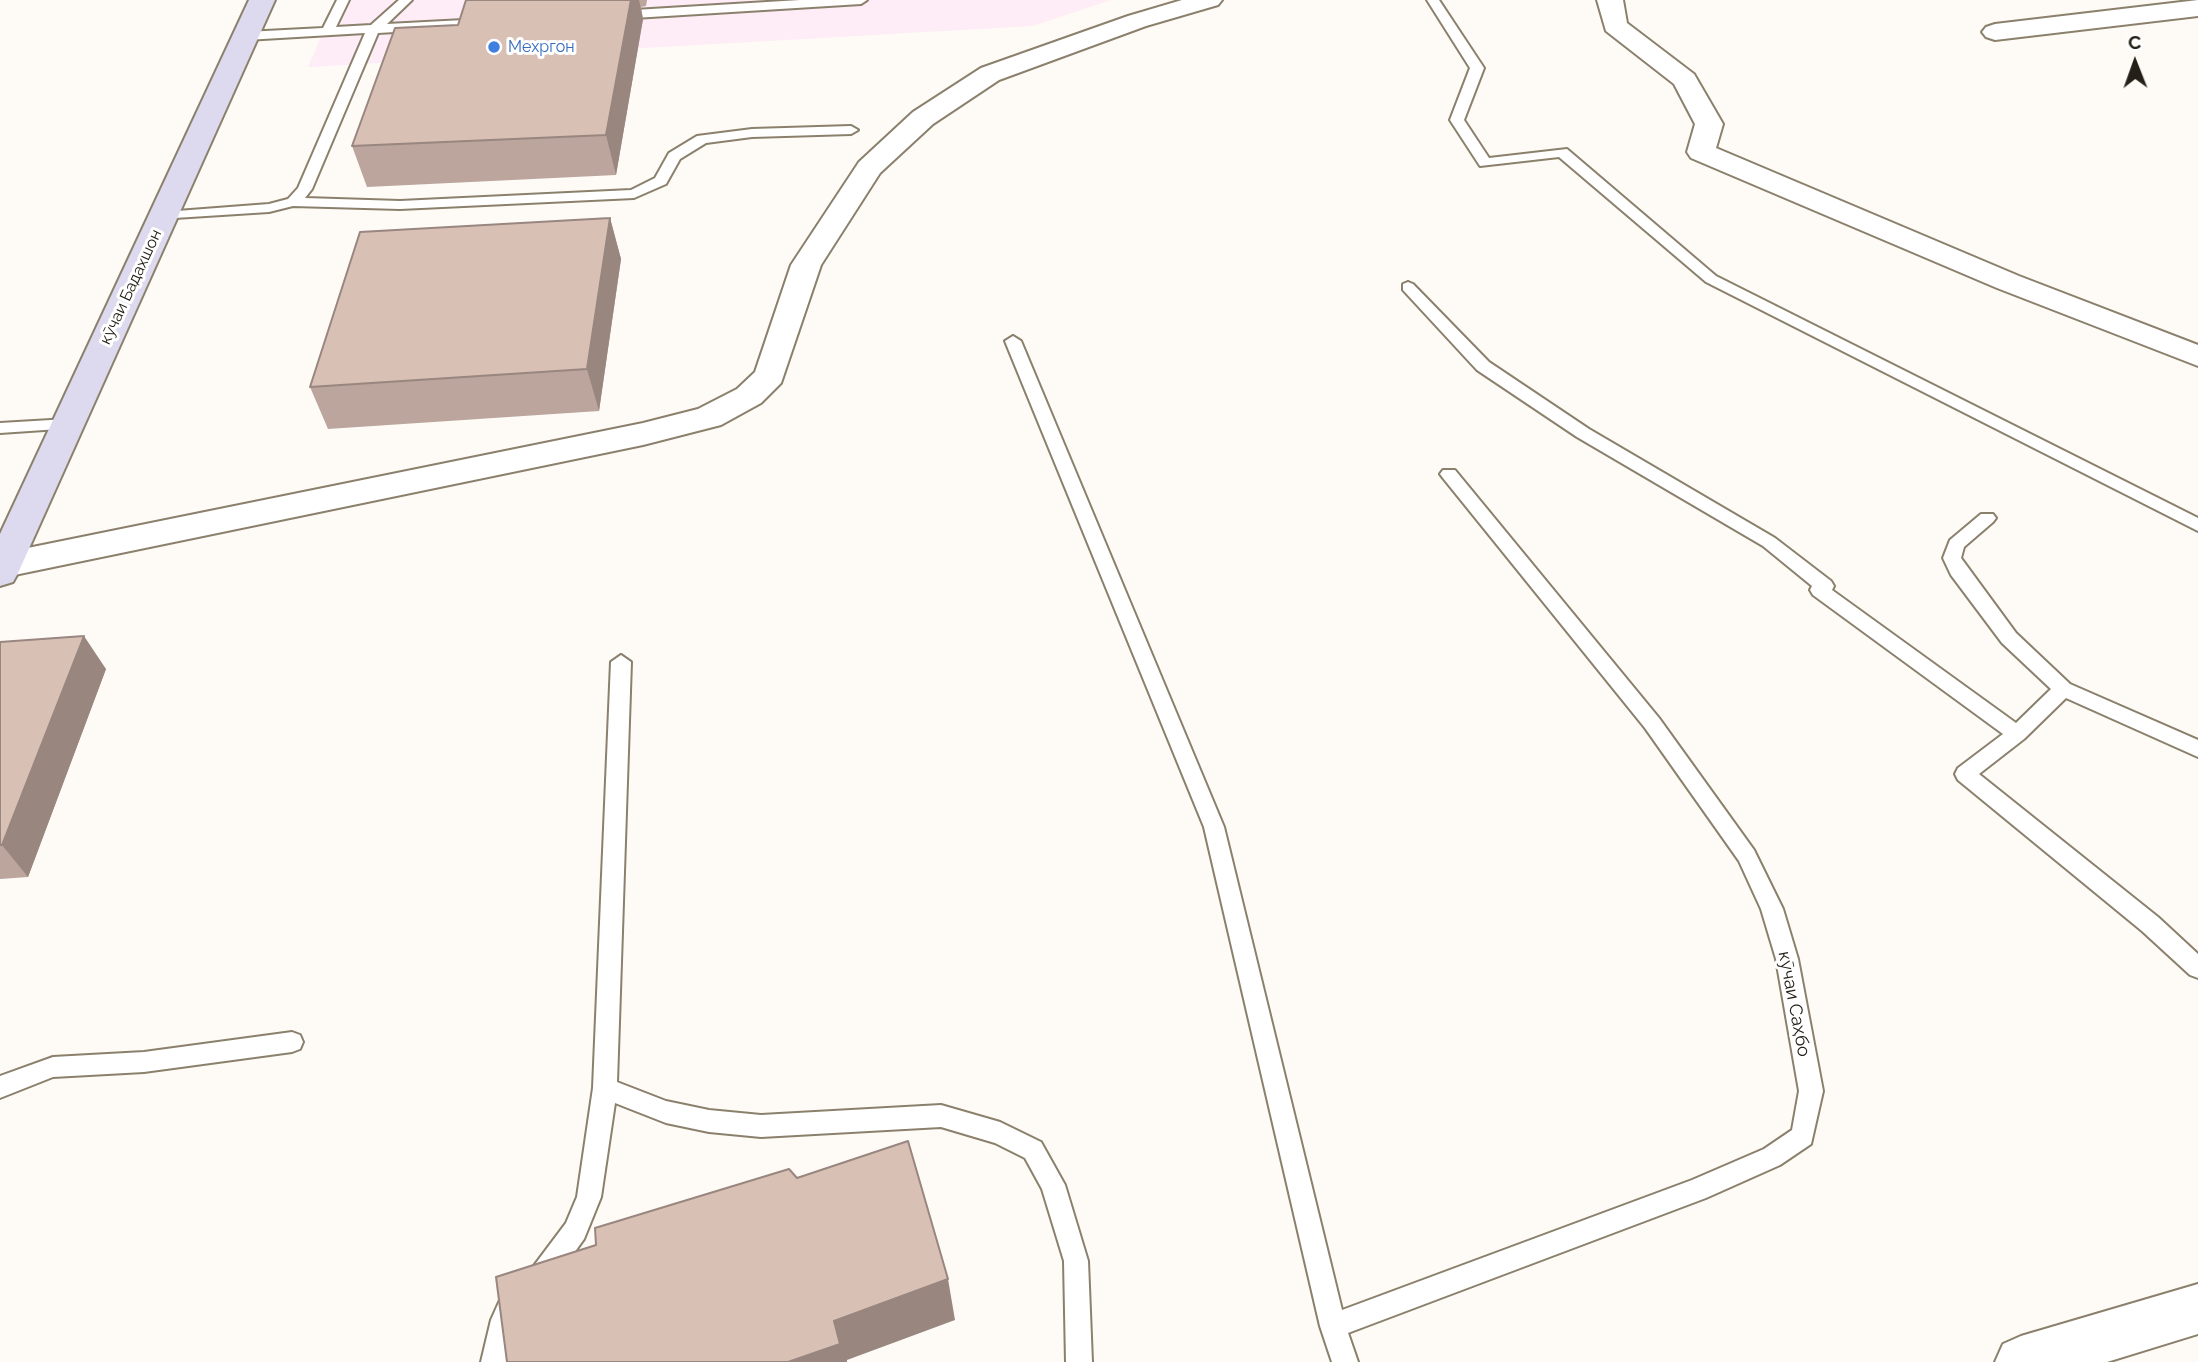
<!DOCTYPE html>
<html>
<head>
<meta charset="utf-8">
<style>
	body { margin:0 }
	#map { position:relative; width:2198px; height:1362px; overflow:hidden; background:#fefbf7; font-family:Raleway,sans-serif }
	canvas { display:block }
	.north { position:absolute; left:2100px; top:28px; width:70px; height:70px; -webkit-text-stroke:5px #fff; paint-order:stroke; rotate:359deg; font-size:19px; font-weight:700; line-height:28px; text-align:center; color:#242018 }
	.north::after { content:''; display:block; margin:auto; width:24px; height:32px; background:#242018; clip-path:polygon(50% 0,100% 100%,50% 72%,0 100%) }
</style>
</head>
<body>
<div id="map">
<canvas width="2198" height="1362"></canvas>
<div class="north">С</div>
</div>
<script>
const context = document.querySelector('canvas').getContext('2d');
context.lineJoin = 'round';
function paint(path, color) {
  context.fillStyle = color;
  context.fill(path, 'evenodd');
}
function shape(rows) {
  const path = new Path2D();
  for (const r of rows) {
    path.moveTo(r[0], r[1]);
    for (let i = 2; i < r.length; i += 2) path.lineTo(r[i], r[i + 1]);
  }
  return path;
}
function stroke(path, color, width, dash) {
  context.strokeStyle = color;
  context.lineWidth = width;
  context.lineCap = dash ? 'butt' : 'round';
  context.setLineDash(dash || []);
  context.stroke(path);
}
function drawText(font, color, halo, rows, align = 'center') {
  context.font = font + ' Raleway,sans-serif';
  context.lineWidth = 6;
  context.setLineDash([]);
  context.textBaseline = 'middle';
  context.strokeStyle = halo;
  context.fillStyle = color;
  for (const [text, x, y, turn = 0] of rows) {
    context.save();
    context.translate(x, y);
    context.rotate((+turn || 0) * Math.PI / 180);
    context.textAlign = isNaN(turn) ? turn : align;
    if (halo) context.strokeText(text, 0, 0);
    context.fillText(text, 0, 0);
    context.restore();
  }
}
paint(shape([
	[337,0,1111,0,1033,26,308,67]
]), '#feecf6');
const service = shape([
	[337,0,349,0,336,27,371,25,399,0,412,0,387,24,483,19,489,23,483,27,378,33,312,189,305,198,400,201,631,190,655,178,669,153,697,136,752,129,851,126,858,130,851,134,752,137,706,143,680,159,666,184,634,198,400,209,293,206,269,212,159,219,159,213,164,212,269,204,288,199,298,188,365,33,246,40,240,36,246,32,323,28,337,0],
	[800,0,867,0,861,4,618,19,612,15,618,11,800,0],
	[1427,0,1439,0,1484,68,1464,120,1489,158,1567,149,1716,276,2198,518,2198,531,1706,282,1559,157,1480,166,1450,120,1470,68,1427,0],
	[1408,282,1413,284,1489,362,1589,429,1775,538,1831,581,1834,586,1832,590,2016,723,2051,689,2002,643,1951,575,1943,558,1950,540,1981,514,1993,514,1996,518,1993,522,1964,547,1961,558,2016,633,2070,684,2198,740,2198,757,2066,698,2024,739,1979,774,2158,917,2198,954,2198,978,2190,975,2142,931,1958,780,1955,774,1958,768,2003,734,1813,595,1810,590,1812,586,1763,546,1577,437,1477,370,1403,290,1403,284,1408,282],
	[1013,336,1021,341,1224,827,1342,1310,1692,1180,1764,1149,1792,1130,1799,1091,1776,959,1761,909,1739,861,1645,728,1443,478,1440,474,1443,470,1455,470,1659,718,1754,850,1783,909,1798,959,1823,1091,1811,1144,1780,1165,1706,1198,1348,1333,1358,1362,1332,1362,1320,1326,1204,827,1005,341,1013,336],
	[68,419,76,424,74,428,0,433,0,423,68,419],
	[621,655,631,662,617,1082,666,1101,709,1110,761,1115,941,1105,1000,1122,1041,1142,1065,1185,1088,1261,1092,1362,1066,1362,1064,1261,1042,1189,1025,1158,995,1143,941,1127,761,1137,709,1132,666,1123,615,1103,601,1197,584,1239,551,1285,542,1288,533,1285,529,1276,533,1267,566,1223,577,1197,593,1088,611,662,621,655],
	[292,1032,300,1035,303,1042,300,1049,292,1052,144,1072,53,1077,0,1098,0,1076,53,1057,144,1052,292,1032],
	[513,1287,522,1291,526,1300,513,1330,507,1362,481,1362,491,1320,504,1291,513,1287]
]);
const minor = shape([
	[1182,0,1222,0,1218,5,1146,26,999,80,933,124,880,173,821,265,781,383,761,403,721,425,643,445,0,578,0,554,3,553,643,423,698,409,737,389,755,372,791,265,859,162,913,112,981,68,1128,16,1182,0],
	[1597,0,1623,0,1627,23,1694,74,1723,124,1716,148,2019,276,2198,345,2198,366,1997,288,1691,158,1687,152,1695,124,1674,84,1606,31,1597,0],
	[2198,0,2198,16,1995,40,1986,37,1982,32,1986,27,1995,24,2198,0],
	[2198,1284,2198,1334,2107,1362,1995,1362,2003,1344,2021,1336,2198,1284]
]);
const secondary = shape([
	[249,0,275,0,18,573,13,582,0,586,0,534,249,0]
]);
stroke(service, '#8b806c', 4);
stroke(minor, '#8b806c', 4);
stroke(secondary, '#8b806c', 4);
paint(service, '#fff');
paint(minor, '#fff');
paint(secondary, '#dddaef');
paint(shape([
	[466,0,647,0,646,6,641,7,643,19,616,175,367,187,352,146,458,25],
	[610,218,621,259,599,411,328,429,310,387],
	[0,642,106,669,28,877,0,879]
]), '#bba59c');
paint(shape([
	[631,0,639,0,643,19,616,175,606,135],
	[610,218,621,259,599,411,587,369],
	[84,636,106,669,28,877,2,845],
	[948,1279,955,1320,847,1360,847,1362,788,1362,834,1321]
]), '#98867f');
const building = shape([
	[466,0,631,0,606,135,352,146,395,28,458,25,466,0],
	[610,218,587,369,310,387,360,232,610,218],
	[84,636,2,845,0,845,0,642,84,636],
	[908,1141,948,1279,834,1321,840,1344,788,1362,507,1362,496,1277,596,1245,595,1228,789,1169,797,1178,908,1141]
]);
paint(building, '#d9c0b5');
stroke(building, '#98867f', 2);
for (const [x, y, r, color] of [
	[494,47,7,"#3f7fe0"]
]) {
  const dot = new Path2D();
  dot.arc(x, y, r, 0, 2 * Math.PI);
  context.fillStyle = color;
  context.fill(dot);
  stroke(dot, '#fff', 2.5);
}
drawText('16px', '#366cbe', '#fff', [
	["Мехргон",508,47]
], 'left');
drawText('16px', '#242018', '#fff', [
	["кӯчаи Бадахшон",131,287,-65]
]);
drawText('18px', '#242018', '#fff', [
	["кӯчаи Саҳбо",1794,1004,79]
]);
</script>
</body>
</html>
